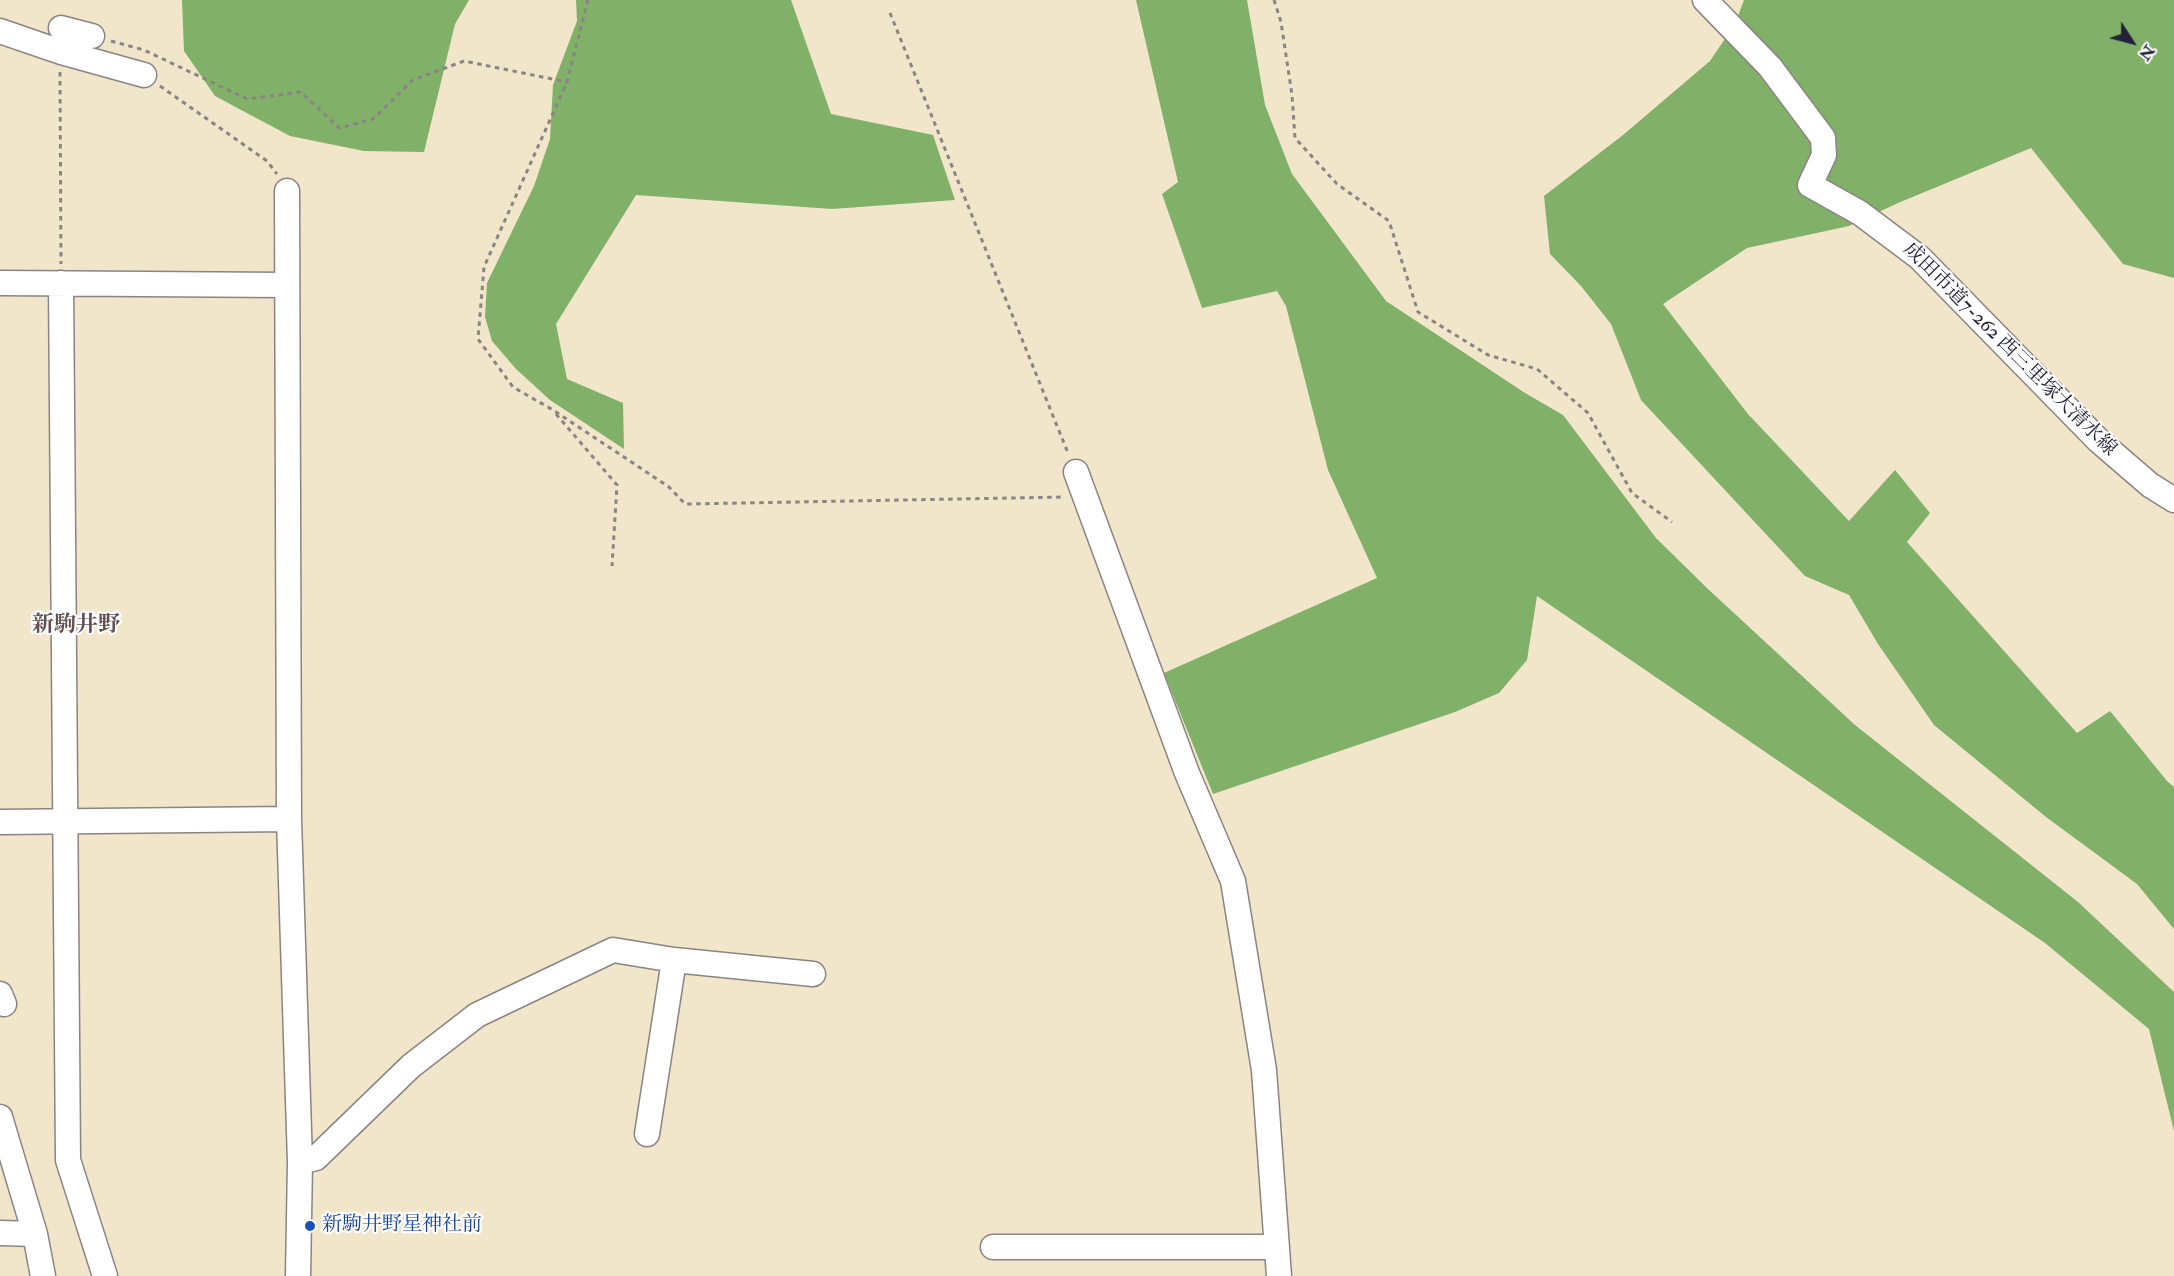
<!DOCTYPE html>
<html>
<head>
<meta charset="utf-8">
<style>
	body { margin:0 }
	#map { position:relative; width:2174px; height:1276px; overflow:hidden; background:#f1e5ca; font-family:"IM FELL Double Pica",serif }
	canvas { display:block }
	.north { position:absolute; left:2102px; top:12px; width:60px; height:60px; -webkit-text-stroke:4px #fff; paint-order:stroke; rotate:126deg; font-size:16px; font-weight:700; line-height:24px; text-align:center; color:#22223b }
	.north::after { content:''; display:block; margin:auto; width:21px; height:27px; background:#22223b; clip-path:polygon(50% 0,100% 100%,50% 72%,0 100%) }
</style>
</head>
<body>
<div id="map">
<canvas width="2174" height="1276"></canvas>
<div class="north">N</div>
</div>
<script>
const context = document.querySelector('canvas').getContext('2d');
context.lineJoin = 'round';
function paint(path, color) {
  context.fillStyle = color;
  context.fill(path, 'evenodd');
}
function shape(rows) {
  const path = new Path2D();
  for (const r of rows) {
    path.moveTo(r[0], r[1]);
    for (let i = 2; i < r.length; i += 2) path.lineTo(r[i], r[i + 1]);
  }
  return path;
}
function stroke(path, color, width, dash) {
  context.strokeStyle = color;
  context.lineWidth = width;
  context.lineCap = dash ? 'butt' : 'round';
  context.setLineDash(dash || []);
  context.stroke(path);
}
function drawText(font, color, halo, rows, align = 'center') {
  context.font = font + ' "IM FELL Double Pica","Noto Serif JP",serif';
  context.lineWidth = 4.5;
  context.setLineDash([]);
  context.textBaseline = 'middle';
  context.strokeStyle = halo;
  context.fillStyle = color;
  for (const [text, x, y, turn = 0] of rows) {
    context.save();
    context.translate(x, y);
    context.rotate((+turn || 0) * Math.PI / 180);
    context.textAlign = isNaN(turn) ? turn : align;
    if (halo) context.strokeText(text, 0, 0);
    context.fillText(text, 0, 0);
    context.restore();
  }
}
paint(shape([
	[182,0,469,0,455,24,424,152,364,151,290,136,215,96,184,51],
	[576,0,791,0,831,114,933,135,955,200,832,209,636,195,556,324,567,379,623,403,624,449,550,400,516,369,492,341,485,317,487,283,534,186,550,139,553,85,577,21],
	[1136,0,1247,0,1265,105,1292,174,1386,301,1525,393,1563,415,1656,538,1708,589,1855,725,2078,902,2174,992,2174,1131,2149,1029,2045,943,1537,596,1527,660,1499,693,1455,712,1213,794,1164,673,1377,578,1328,470,1286,306,1277,291,1202,308,1162,194,1178,182],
	[1744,0,2174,0,2174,278,2123,264,2031,148,1898,203,1849,226,1747,248,1663,304,1748,414,1849,521,1895,470,1930,513,1907,542,2077,733,2110,711,2167,781,2174,787,2174,929,2137,884,2046,817,1934,725,1878,644,1849,595,1805,576,1641,400,1611,324,1581,286,1550,254,1544,196,1623,135,1710,61,1735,24]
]), '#81b069');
const minor = shape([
	[1705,0,1770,67,1823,138,1824,155,1810,185,1860,213,1920,258,2099,441,2150,485,2174,500],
	[61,28,92,36],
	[0,31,61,52,144,75],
	[287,191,289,819,300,1162,298,1276],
	[0,283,286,285],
	[61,283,68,1160,105,1276],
	[1076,472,1187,773,1233,881,1264,1070,1279,1276],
	[0,822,289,819],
	[0,994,4,1004],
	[0,1117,35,1234,43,1276],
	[647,1134,674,960],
	[300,1162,316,1158,411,1066,477,1015,613,950,674,960,813,974],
	[0,1233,35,1234],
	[993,1247,1276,1247]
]);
stroke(minor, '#8a8482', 27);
stroke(shape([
	[588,0,567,82,484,267,478,339,513,387,553,410,669,487,685,504,1063,497],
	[1274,0,1281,22,1292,95,1295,138,1337,184,1389,221,1418,312,1488,355,1537,369,1588,413,1632,493,1672,522],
	[890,13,1068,453],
	[111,41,144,50,247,99,301,92,339,128,373,119,413,80,464,61,567,82],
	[60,72,61,264],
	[160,86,267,161,277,174],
	[556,414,617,485,612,566]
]), '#8a8482', 3, [4.5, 4.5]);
stroke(minor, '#fff', 24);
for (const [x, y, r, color] of [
	[310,1226,6,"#1a4fb4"]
]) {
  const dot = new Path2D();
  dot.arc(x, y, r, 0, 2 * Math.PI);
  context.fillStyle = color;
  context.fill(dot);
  stroke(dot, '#fff', 2);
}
drawText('20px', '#22223b', '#fff', [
	["成田市道7-262 西三里塚大清水線",2009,350,45]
]);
drawText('20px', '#164399', '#fff', [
	["新駒井野星神社前",322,1226]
], 'left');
drawText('bold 22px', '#624f51', '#fff', [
	["新駒井野",76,626]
]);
</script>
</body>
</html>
